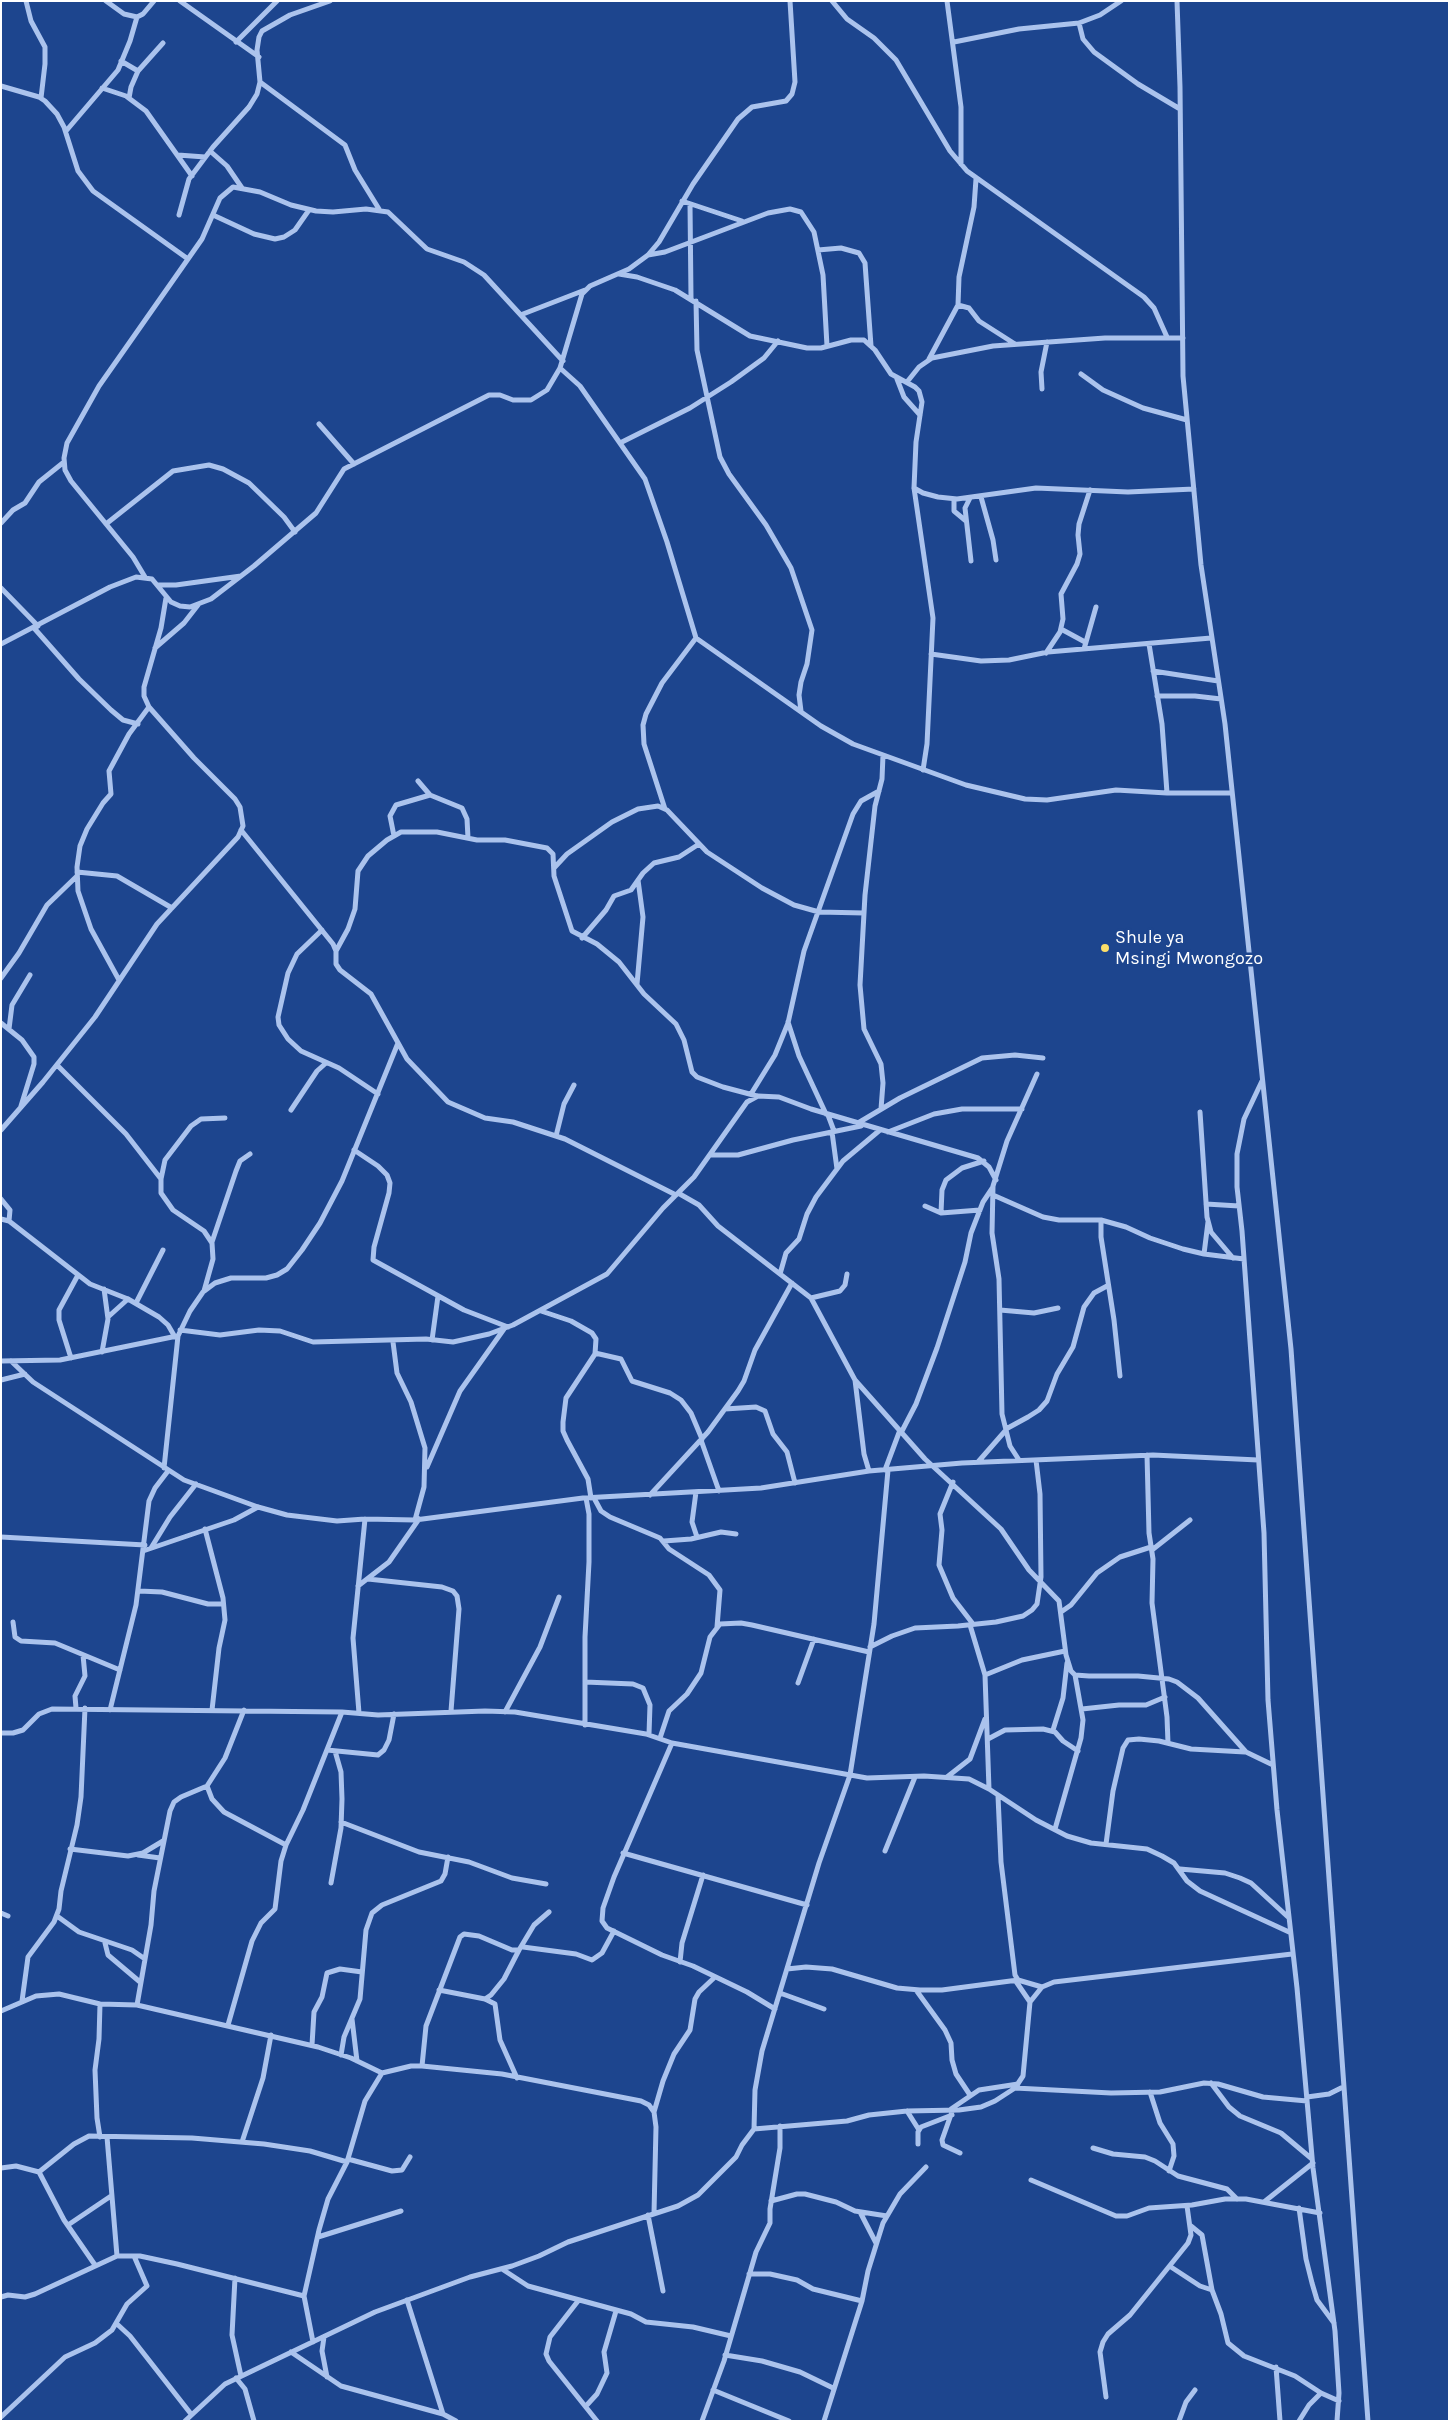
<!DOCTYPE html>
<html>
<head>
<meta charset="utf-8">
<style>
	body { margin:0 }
	#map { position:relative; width:1450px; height:2422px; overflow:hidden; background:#1d458e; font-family:Karla,sans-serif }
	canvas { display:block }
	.frame { position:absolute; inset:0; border:2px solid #fff; pointer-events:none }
</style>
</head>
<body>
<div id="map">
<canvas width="1450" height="2422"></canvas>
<div class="frame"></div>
</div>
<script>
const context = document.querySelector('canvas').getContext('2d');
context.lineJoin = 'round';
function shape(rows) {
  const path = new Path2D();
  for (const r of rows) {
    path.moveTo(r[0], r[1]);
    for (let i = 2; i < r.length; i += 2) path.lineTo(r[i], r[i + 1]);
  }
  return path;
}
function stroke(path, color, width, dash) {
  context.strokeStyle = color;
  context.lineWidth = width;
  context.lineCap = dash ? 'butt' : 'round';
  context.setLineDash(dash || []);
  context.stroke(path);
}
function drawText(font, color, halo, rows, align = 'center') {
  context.font = font + ' Karla,sans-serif';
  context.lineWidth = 5;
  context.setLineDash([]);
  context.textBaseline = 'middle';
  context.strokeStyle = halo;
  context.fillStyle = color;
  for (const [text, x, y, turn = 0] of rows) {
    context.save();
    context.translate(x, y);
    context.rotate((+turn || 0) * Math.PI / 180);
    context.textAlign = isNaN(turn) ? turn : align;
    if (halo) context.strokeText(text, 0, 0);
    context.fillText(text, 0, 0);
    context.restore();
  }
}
stroke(shape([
	[26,1,31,21,45,47,45,64,41,98],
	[106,1,124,14,137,17,143,14,154,1],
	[180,1,259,57],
	[832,1,847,19,874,38,896,60,950,151,967,171,1144,297,1154,308,1167,337],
	[947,1,961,107,961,164],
	[1177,1,1180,87,1183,376,1201,565,1225,724,1291,1349,1368,2421],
	[1079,23,1083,39,1094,52,1138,84,1180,109],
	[236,42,277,1],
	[954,42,1019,29,1079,23,1100,15,1121,1],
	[121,61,138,71],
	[260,82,345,145,355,170,379,209],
	[1,86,39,97,45,101,57,114,64,127,78,171,93,191,188,259],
	[102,88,126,96,146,111,192,176],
	[129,98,131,87,138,71,163,43],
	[66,131,118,70,130,41,137,17],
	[210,151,227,166,242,188],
	[178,155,205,157],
	[682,201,742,221],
	[690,204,691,298],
	[179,215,189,179,213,147,249,107,257,94,260,82,257,50,259,37,262,31,290,15,330,1],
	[213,215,254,234,275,239,284,237,295,230,309,210],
	[818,250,841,248,859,253,865,263,871,346],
	[648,255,665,252,768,213,790,209,801,212,814,232,823,275,827,346],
	[619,274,637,277,675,290,750,336,807,348,821,348,851,340,864,340,875,350,891,374,915,387,919,391,922,402,916,442,914,488,933,618,927,744,923,770],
	[696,301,697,350,720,457,729,474,766,525,791,568,812,630,807,664,801,682,799,695,801,711],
	[958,305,969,308,979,321,1015,344],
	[523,314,585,290],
	[929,359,958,305,959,277,974,207,976,179],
	[560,368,580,386,645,479,667,542,696,638,821,726,853,744,966,785,1025,799,1047,800,1116,790,1167,793,1232,793],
	[1081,374,1103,390,1143,408,1187,420],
	[897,379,904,397,920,415],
	[907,382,919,367,932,358,993,346,1105,338,1183,338],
	[1042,389,1041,372,1047,342],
	[319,424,354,464],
	[620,443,690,408,731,382,764,358,778,341],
	[914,488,923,493,938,497,957,499,1036,488,1128,492,1194,489],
	[981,497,993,540,996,560],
	[970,498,965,508,971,561],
	[954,499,954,511,966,521],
	[1,523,13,510,25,503,39,482,64,462],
	[106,524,173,471,209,465,223,469,249,483,284,517,295,532],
	[145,577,133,557,71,481,65,470,64,458,67,443,99,386,202,239,220,198,233,187,260,192,291,205,316,211,333,212,366,209,388,212,427,249,464,262,484,275,563,361],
	[158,585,176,585,241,576],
	[1,588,38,626],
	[34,628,79,679,111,710,123,720,138,724],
	[1061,629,1085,642],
	[1,644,110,587,136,577,152,579,171,602,180,606,190,607,211,599,254,566,316,513,344,469,489,395,500,395,513,400,531,400,547,390,560,368,582,294,590,286,629,269,648,255,659,242,693,184,738,119,752,107,786,101,792,94,795,82,790,1],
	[1149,644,1162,724,1167,793],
	[155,648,184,623,198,605],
	[1084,649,1096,607],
	[1046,653,1060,632,1063,619,1061,594,1077,564,1080,554,1078,535,1079,524,1090,490],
	[931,654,981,661,1009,660,1048,652,1211,638],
	[1153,671,1218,681],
	[1157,696,1195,696,1221,699],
	[418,781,430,795,462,808,467,819,468,838],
	[665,809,644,744,643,725,646,714,662,683,696,638],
	[241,830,333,944,336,951,336,964,340,970,371,994,407,1059,448,1102,485,1118,513,1122,565,1139,676,1195],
	[394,836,390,816,396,805,430,795],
	[554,868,567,854,612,822,638,809,658,806,667,810,707,852,762,888,794,905,819,912,864,913],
	[77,872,117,876,172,908],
	[322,930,297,954,288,973,278,1017,279,1025,288,1039,301,1051,339,1068,378,1094],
	[582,938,606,910,614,896,631,890,643,873,654,863,679,857,699,844],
	[336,951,348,929,355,909,358,871,368,856,387,840,401,832,437,832,477,840,505,840,547,848,553,854,554,876,572,931,597,944,619,962,644,994,676,1024,684,1040,692,1072,697,1077,723,1087,757,1096],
	[1,978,19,953,47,905,77,876],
	[119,980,91,929,78,891,77,867,80,846,87,829,103,803,111,794,109,771,129,734,149,707],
	[637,984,643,917,638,880],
	[788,1022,799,1056,826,1114],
	[1,1023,22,1040,34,1057,34,1064,21,1106],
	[9,1029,12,1005,30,975],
	[57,1065,126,1134,161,1179],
	[1262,1081,1244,1119,1237,1154,1237,1187,1242,1231,1264,1533,1268,1700,1277,1810,1297,1988,1313,2168,1335,2331,1339,2393,1337,2421],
	[751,1094,775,1055,788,1023,804,951,853,814,861,801,879,791],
	[881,1109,883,1083,881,1064,864,1029,860,985,865,895,875,806,882,779,883,755],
	[291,1110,317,1071,326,1063],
	[1200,1112,1207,1217,1211,1232,1233,1258],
	[828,1115,834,1131],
	[858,1123,900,1098,982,1058,1015,1055,1043,1058],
	[1,1130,43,1082,95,1017,157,924,238,837,243,826,240,807,235,799,194,758,149,707,144,696,144,687,161,628,166,598],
	[832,1132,837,1169],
	[888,1132,934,1114,962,1109,1022,1109],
	[556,1136,564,1104,574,1085],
	[354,1150,378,1166,387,1175,390,1183,389,1193,374,1247,373,1260,464,1310,508,1327],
	[710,1155,738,1155,793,1140,861,1126],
	[678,1193,699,1205,718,1226,811,1298,855,1380,925,1459,1001,1529,1029,1570,1059,1601,1066,1655,1071,1671,1075,1675,1089,1676,1138,1676,1169,1679,1177,1682,1198,1698,1246,1752,1273,1765],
	[993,1195,1043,1217,1059,1220,1101,1220,1126,1227,1150,1238,1183,1249,1204,1254,1244,1259],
	[1,1199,10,1210,9,1221],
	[1206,1204,1239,1206],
	[925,1206,941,1213,980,1210],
	[941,1213,942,1190,946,1180,962,1168,984,1161],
	[1,1219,9,1221,90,1284,128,1299,159,1317,168,1325,175,1337],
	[1101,1220,1101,1237,1114,1320,1120,1376],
	[212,1242,236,1171,240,1161,250,1154],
	[1204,1254,1208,1222],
	[780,1274,786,1253,799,1239,807,1214,816,1197,843,1161,880,1130],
	[204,1291,213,1259,212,1243,204,1231,173,1210,161,1193,161,1179,165,1160,191,1126,201,1119,225,1118],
	[811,1298,840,1291,845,1285,847,1274],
	[136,1303,163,1250],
	[1000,1310,1034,1313,1058,1308],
	[541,1311,571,1321,592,1333,596,1339,595,1354,566,1398,563,1422,563,1431,567,1440,588,1479,591,1498],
	[108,1317,128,1299],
	[180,1330,220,1335,259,1330,280,1331,313,1342,426,1339,453,1342,489,1334,513,1325,607,1274,663,1208,694,1177,747,1102,758,1096,779,1097,811,1109,978,1158,989,1167,996,1180],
	[432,1340,438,1296],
	[393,1342,397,1373,411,1402,425,1448,424,1487,415,1520],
	[102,1352,108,1319,104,1289],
	[595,1353,621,1359,632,1381,670,1393,681,1400,691,1413,702,1439],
	[71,1358,59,1320,59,1310,78,1275],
	[1,1361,60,1360,177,1336],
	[11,1361,33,1382,184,1480,258,1507,287,1515,337,1521,365,1519,415,1520,583,1498,761,1488,869,1471,962,1463,1153,1455,1258,1460],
	[1,1380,25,1374],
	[855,1380,864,1454,869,1471],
	[725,1409,756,1407,765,1411,773,1434,787,1452,795,1483],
	[1006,1429,1028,1417,1039,1410,1047,1401,1057,1374,1073,1347,1084,1307,1094,1293,1107,1286],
	[902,1431,916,1404,937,1348,965,1262,971,1233,983,1202,993,1187],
	[701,1440,719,1491],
	[1147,1455,1149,1533,1153,1559,1152,1603,1167,1717,1168,1743],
	[1019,1460,1010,1446,1002,1414,999,1279,992,1233,993,1186,1007,1141,1037,1074],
	[978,1462,1006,1430],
	[427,1467,460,1391,504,1329],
	[164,1468,178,1336,190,1311,203,1292,215,1283,231,1278,266,1278,277,1275,287,1269,302,1250,320,1223,342,1181,398,1043],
	[885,1470,900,1430],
	[953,1482,940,1514,942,1530,939,1565,953,1598,973,1624],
	[696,1492,692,1522,697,1537],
	[650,1495,708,1432,738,1391,744,1381,755,1350,792,1283],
	[594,1498,601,1511,610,1517,660,1538,669,1549,709,1575,720,1590,717,1627],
	[205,1529,223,1598,225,1620,219,1648,212,1710],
	[1,1537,145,1545],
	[664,1541,691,1539,721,1532,736,1534],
	[151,1548,170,1517,196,1484],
	[1152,1550,1190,1520],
	[143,1551,234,1520,258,1507],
	[368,1579,442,1587,453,1591,457,1596,459,1609,451,1711],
	[358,1586,389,1562,419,1519],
	[139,1591,162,1592,208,1604,223,1604],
	[1061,1612,1071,1605,1097,1573,1120,1557,1151,1547],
	[13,1622,15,1637,21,1641,55,1643,120,1670],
	[970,1625,985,1675,989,1789],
	[870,1647,892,1636,915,1628,958,1626,996,1622,1023,1616,1032,1610,1037,1604,1041,1577,1040,1494,1036,1460],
	[985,1675,1022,1660,1065,1651],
	[585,1682,633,1684,643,1688,650,1705,649,1734],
	[798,1683,814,1639],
	[76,1708,75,1696,85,1676,83,1655],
	[1082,1709,1119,1705,1146,1705,1165,1697],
	[110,1710,136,1605,149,1501,155,1488,168,1471],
	[505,1712,540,1647,559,1597],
	[359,1713,353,1638,365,1519],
	[585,1725,585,1637,589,1562,589,1514,586,1498],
	[1053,1730,1063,1698,1067,1663],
	[1,1733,13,1733,23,1730,39,1714,52,1709,342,1712,378,1715,485,1711,515,1712,646,1734,672,1743,867,1778,924,1776,969,1779,989,1789,1036,1820,1067,1836,1091,1843,1147,1849,1162,1856,1174,1863,1187,1881,1200,1891,1289,1932],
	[660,1738,669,1711,687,1694,701,1673,710,1637,720,1624,741,1623,752,1625,869,1652],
	[988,1739,1005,1730,1043,1729,1055,1732,1063,1741,1078,1751],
	[672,1743,614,1877,603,1908,602,1921,607,1928,662,1955,693,1966,747,1992,775,2009],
	[327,1750,378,1755,384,1750,389,1740,394,1714],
	[947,1777,970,1759,985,1719],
	[207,1786,212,1799,224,1812,286,1845],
	[998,1796,1001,1862,1015,1975,1018,1980,1042,1987],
	[341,1822,419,1852,469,1862,512,1878,546,1884],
	[1055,1829,1081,1738,1083,1720,1075,1675],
	[1106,1844,1113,1791,1123,1748,1128,1740,1139,1739,1159,1741,1191,1749,1245,1752],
	[70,1849,128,1856,143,1853,163,1841],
	[885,1851,915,1777],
	[623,1853,807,1905],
	[138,1855,160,1858],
	[1180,1869,1225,1873,1240,1878,1251,1883,1288,1917],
	[331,1883,341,1828,342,1799,341,1772,335,1751],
	[1,1913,8,1916],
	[57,1916,79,1932,132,1950,145,1959],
	[105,1943,108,1955,140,1982],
	[523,1947,576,1954,592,1960,602,1953,614,1931],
	[680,1962,682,1943,703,1875],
	[787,1969,806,1967,832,1969,897,1988,920,1990,942,1990,1018,1980],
	[1015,1980,1030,2002],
	[439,1990,485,1999,495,2004,500,2040,517,2078],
	[916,1990,945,2030,951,2043,952,2060,956,2074,970,2095],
	[780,1993,824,2009],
	[485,1999,491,1995,504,1979,519,1950],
	[22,2001,28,1957,54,1922,59,1909,61,1891,77,1825,81,1797,85,1708],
	[137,2005,151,1925,154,1891,170,1811,174,1802,181,1797,207,1786,225,1758,244,1710],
	[1,2011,36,1996,59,1994,100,2004,137,2005,318,2047,351,2058,382,2073,411,2066,422,2066,502,2074,641,2101,649,2105,654,2112,656,2127,654,2213],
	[352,2019,357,2061],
	[228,2025,252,1941,261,1923,275,1909,281,1861,286,1845,303,1810,342,1712],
	[312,2045,314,2012,322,1997,327,1973,340,1969,362,1972],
	[341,2055,344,2037,360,1999,366,1930,372,1913,382,1905,441,1881,445,1874,448,1857],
	[422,2066,426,2026,460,1937,464,1934,479,1936,512,1950,519,1950,534,1925,549,1912],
	[1211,2083,1229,2107,1240,2116,1281,2133,1312,2159],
	[1015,2088,1111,2093,1160,2092,1204,2083,1218,2084,1263,2097,1307,2101],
	[1150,2092,1160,2123,1173,2144,1174,2156,1169,2171],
	[1307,2097,1329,2094,1343,2087],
	[951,2109,979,2090,1018,2084],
	[953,2109,942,2140,943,2145,960,2153],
	[907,2111,919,2130],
	[654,2112,663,2081,674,2054,690,2030,695,1999,699,1992,715,1977],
	[754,2129,755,2090,762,2051,819,1863,850,1775,874,1624,888,1470],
	[100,2137,97,2118,95,2070,99,2039,100,2004],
	[107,2137,117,2256],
	[242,2142,263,2078,271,2035],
	[918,2144,918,2132,921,2127,952,2115],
	[1093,2148,1113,2154,1145,2157,1155,2161,1178,2176,1227,2189,1237,2199],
	[348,2159,392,2171,402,2170,410,2157],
	[1,2168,16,2166,39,2172,64,2220,95,2265],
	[39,2172,74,2144,89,2136,192,2138,264,2144,310,2151,347,2162],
	[1031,2180,1116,2216,1127,2216,1149,2208,1192,2205,1225,2199,1246,2199,1320,2213],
	[771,2201,797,2194,805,2194,836,2202,855,2211,887,2216],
	[1264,2202,1313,2163],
	[1299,2208,1306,2259,1312,2283,1317,2300,1334,2323],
	[860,2212,876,2243],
	[648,2215,663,2291],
	[68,2225,111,2196],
	[1191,2226,1202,2235,1212,2290,1221,2314,1228,2343,1244,2356,1295,2376,1321,2393,1339,2401],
	[318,2237,401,2211],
	[1171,2267,1200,2286,1212,2290],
	[502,2269,528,2286,631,2314,646,2322,693,2327,731,2336],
	[749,2274,770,2274,797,2280,813,2289,862,2301],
	[235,2278,232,2335,241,2376],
	[1,2297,8,2295,25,2297,35,2294,117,2256,140,2256,177,2264,304,2296],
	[407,2300,443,2414],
	[578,2301,550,2337,546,2354,549,2361,597,2421],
	[117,2324,130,2336,191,2414],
	[324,2337,322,2351,327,2377],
	[313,2342,304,2296,319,2230,328,2199,347,2162,365,2101,382,2073],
	[291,2352,341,2386,443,2414,456,2421],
	[725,2355,762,2361,800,2372,833,2388],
	[1276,2367,1280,2421],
	[236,2378,245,2389,254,2421],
	[713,2390,789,2421],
	[1106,2397,1100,2352,1103,2342,1108,2334,1130,2315,1188,2243,1191,2235,1187,2206],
	[586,2406,597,2394,607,2373,604,2352,616,2311],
	[1,2417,65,2357,95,2343,112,2330,127,2304,147,2286,134,2256],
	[185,2421,225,2384,375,2312,470,2277,512,2266,539,2256,568,2242,678,2206,698,2195,736,2157,742,2145,754,2129,847,2121,869,2115,907,2111,959,2110,981,2107,995,2101,1015,2088,1023,2076,1030,2002,1042,1987,1054,1982,1292,1954],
	[702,2421,724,2361,756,2252,770,2223,770,2209,780,2148,780,2126],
	[824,2421,862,2301,868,2271,883,2223,900,2194,926,2167],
	[1179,2421,1186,2402,1195,2390],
	[1299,2421,1309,2405,1321,2393]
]), '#abc3ed', 5);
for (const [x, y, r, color] of [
	[1105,948,5,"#fddf69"]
]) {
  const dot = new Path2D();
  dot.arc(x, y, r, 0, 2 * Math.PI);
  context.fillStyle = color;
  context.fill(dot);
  stroke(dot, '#1d458e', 2);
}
drawText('18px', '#fff', '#1d458e', [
	["Shule ya",1115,938],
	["Msingi Mwongozo",1115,959]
], 'left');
</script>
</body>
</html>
